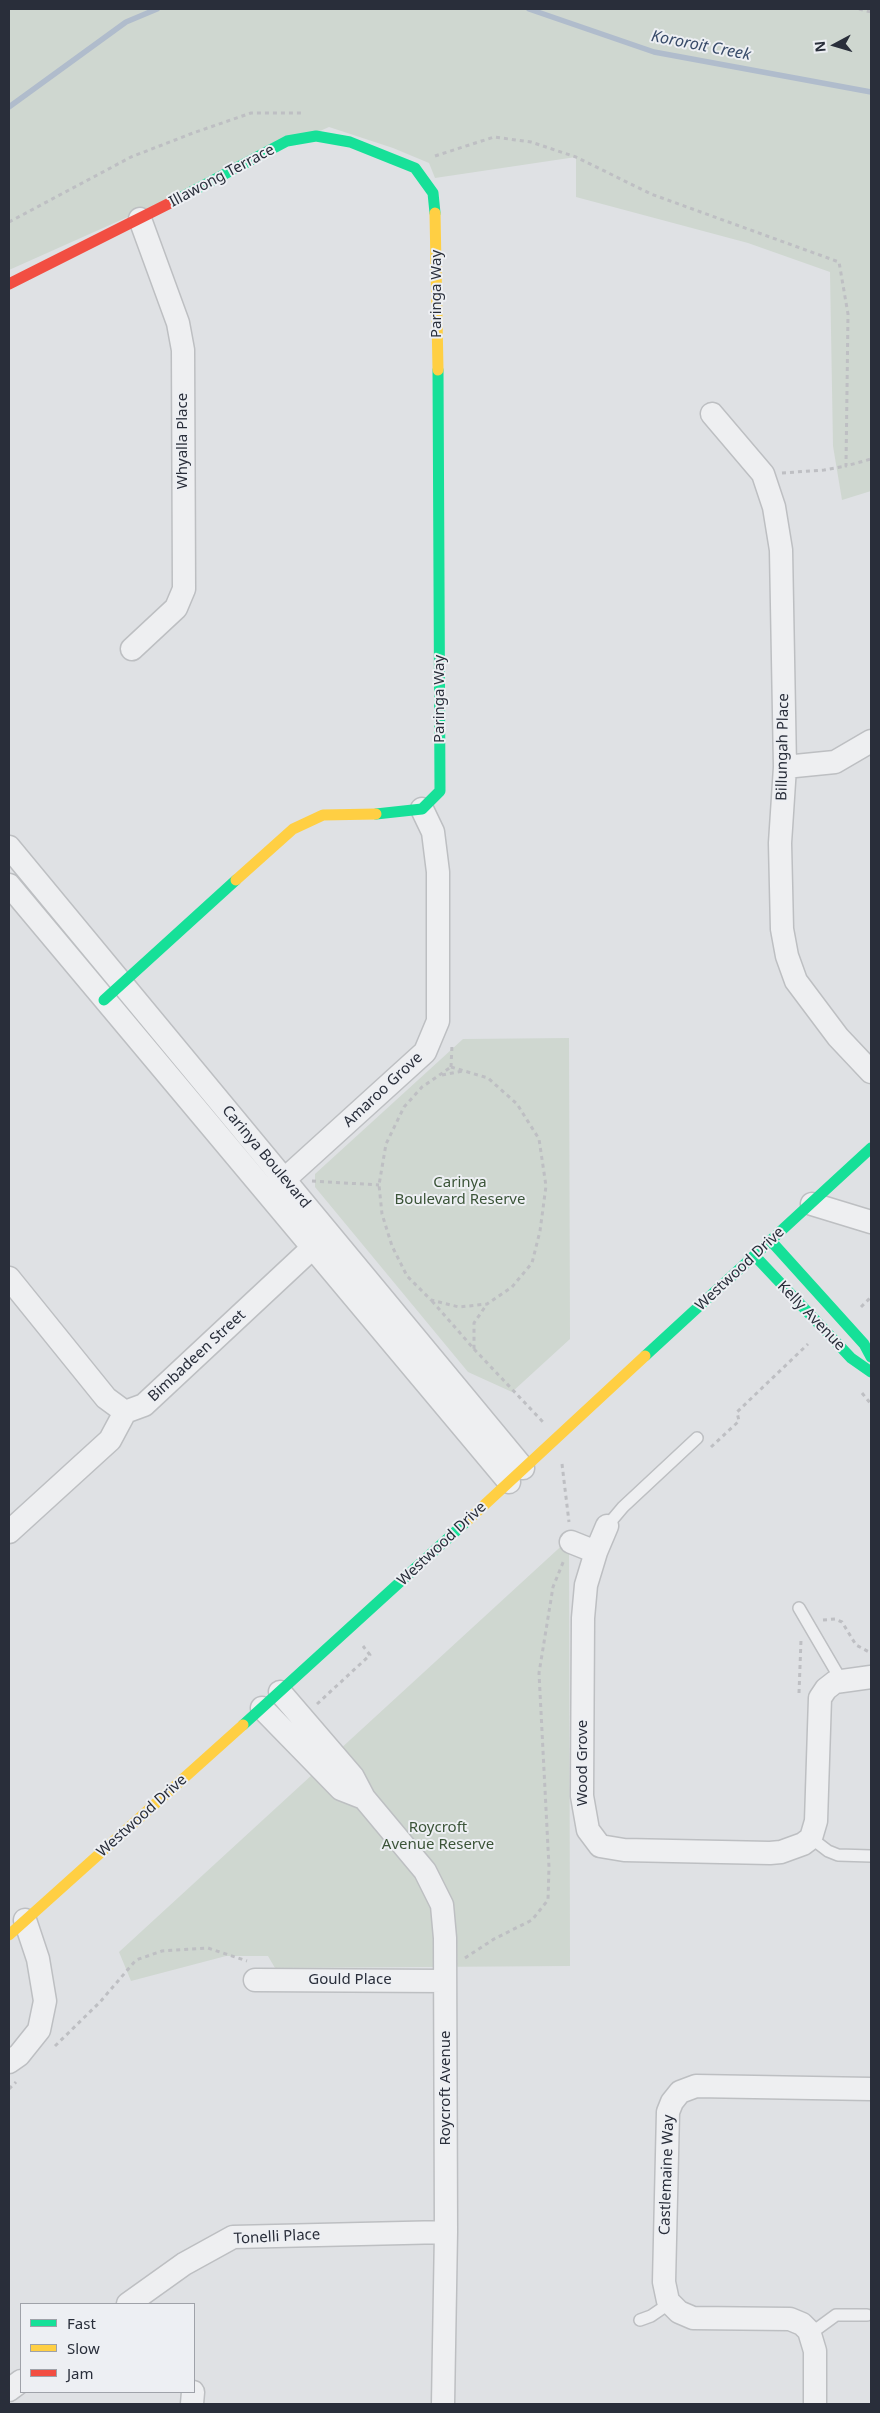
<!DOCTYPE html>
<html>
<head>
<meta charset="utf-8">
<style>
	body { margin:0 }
	#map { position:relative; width:880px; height:2413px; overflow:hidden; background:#dfe1e4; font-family:"Noto Sans",sans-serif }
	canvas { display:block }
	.frame { position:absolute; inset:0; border:10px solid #292e3a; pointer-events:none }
	.legend { position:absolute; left:20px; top:2303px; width:175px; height:90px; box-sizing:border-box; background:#edeff3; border:1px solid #9fa2a9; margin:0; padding:6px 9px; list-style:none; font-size:15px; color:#292e3a }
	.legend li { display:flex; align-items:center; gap:10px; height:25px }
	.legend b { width:25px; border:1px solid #9fa2a9 }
	.north { position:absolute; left:810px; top:20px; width:50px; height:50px; -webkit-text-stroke:4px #edeff3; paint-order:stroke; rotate:264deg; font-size:14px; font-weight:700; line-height:20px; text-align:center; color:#292e3a }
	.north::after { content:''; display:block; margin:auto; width:18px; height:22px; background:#292e3a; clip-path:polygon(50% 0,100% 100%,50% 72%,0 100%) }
</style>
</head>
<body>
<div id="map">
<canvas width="880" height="2413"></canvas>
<div class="frame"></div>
<ul class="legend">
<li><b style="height:6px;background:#16e098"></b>Fast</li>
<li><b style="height:6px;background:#ffcf43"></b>Slow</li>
<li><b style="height:6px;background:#f24e42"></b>Jam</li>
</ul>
<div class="north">N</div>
</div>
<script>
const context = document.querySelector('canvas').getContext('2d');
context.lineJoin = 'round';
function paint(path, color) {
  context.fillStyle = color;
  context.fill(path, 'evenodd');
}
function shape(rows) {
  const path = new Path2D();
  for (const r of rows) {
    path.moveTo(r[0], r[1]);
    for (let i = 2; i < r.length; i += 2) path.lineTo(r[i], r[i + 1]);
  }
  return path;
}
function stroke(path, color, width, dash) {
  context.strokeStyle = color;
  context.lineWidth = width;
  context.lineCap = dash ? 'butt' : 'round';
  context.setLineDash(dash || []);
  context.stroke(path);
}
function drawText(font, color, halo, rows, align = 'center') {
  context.font = font + ' "Noto Sans",sans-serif';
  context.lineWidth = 4;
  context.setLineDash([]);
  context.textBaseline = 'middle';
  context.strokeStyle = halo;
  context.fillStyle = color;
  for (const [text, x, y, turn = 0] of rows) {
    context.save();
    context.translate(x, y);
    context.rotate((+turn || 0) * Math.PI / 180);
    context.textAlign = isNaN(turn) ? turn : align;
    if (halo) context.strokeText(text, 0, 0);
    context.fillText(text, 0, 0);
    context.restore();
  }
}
paint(shape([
	[9,9,871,9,871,491,842,500,833,446,830,272,748,243,576,197,576,157,435,178,429,163,393,148,329,127,9,270],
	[569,1038,570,1339,512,1392,468,1372,315,1187,315,1174,463,1039],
	[569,1539,570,1966,275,1968,268,1956,226,1956,131,1981,119,1952]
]), '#cfd7d0');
stroke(shape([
	[529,9,654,52,871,92],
	[9,107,126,22,157,9]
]), '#b0bccc', 5.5);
const lane = shape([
	[607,1526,623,1507,697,1438],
	[799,1608,841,1680],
	[811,1838,828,1851,838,1855,871,1856],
	[640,2320,651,2316,670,2303],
	[810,2334,836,2315,867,2315]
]);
const street = shape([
	[712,414,763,474,774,507,781,550,785,767,780,843,782,929,787,956,796,981,838,1037,871,1072],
	[132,649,176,608,184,589,183,350,178,323,140,219],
	[785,767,835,762,871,741],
	[9,847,523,1468],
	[9,885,509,1482],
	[275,1188,425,1052,438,1021,438,872,433,832,422,809],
	[812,1204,871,1222],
	[9,1278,106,1398,125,1412,144,1405,323,1238],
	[607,1526,596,1552,586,1585,583,1618,582,1796,588,1830,600,1846,624,1850,770,1853,781,1852,803,1844,811,1838,816,1821,820,1698,826,1689,835,1682,871,1677],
	[9,1532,110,1440,125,1412],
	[571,1542,596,1552],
	[280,1692,353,1777,364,1798,425,1871,442,1905,445,1938,446,2232,443,2404],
	[262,1708,341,1789,364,1798],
	[255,1980,445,1981],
	[9,2062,19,2055,39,2030,45,2001,38,1959,25,1920],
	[128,2304,184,2264,233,2237,446,2232],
	[9,2390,21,2381],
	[192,2404,193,2392],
	[815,2404,815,2351,809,2331,802,2324,790,2319,693,2318,679,2312,668,2301,664,2282,668,2112,672,2102,680,2092,696,2086,871,2089]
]);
stroke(lane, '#bdbfc2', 14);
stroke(street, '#bdbfc2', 25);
stroke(shape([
	[859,9,871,12],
	[435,156,494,137,531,142,576,157,651,194,839,262,848,314,846,466,871,459],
	[9,222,131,157,193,133,251,113,301,113],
	[782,473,824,470,846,466],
	[451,1067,452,1045],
	[451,1067,488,1078,517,1104,539,1139,546,1186,540,1231,532,1263,512,1287,487,1304,459,1307,431,1300,407,1276,392,1246,382,1214,379,1185,386,1144,404,1107,422,1087,451,1067],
	[442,1075,463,1071],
	[312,1181,379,1185],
	[432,1301,474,1349,474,1323,487,1304],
	[861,1307,871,1297],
	[474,1349,543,1422],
	[862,1393,871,1404],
	[711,1447,739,1421,737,1412,808,1344],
	[562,1464,569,1522],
	[823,1620,835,1619,842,1622,856,1645,871,1653],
	[799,1693,801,1640],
	[317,1704,370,1655,363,1646],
	[465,1958,494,1939,532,1920,548,1900,549,1867,539,1673,553,1587,564,1560],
	[55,2046,100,2002,136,1960,162,1951,208,1948,247,1961],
	[9,2089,16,2082]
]), '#bebfc3', 3, [4, 4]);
stroke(lane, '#eeeff1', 11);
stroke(street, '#eeeff1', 22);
stroke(shape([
	[174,201,287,141,316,136,350,142,415,168,433,193,435,213],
	[376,814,422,809,440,791,438,370],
	[104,1000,236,880],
	[771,1241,864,1344,871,1357],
	[755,1256,851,1358,871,1372],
	[645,1356,871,1148],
	[243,1725,467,1521]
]), '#16e098', 11);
stroke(shape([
	[435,213,438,370],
	[236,880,293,829,323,815,376,814],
	[467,1521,645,1356],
	[9,1935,243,1725]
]), '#ffcf43', 11);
stroke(shape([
	[9,284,174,201]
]), '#f24e42', 11);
drawText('15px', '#292e3a', '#edeff3', [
	["Illawong Terrace",222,176,-28],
	["Paringa Way",437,294,-90],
	["Whyalla Place",183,441,-90],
	["Paringa Way",440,699,-90],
	["Billungah Place",783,747,-89],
	["Amaroo Grove",383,1090,-43],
	["Carinya Boulevard",266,1157,50],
	["Westwood Drive",740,1269,-43],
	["Kelly Avenue",811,1316,46],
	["Bimbadeen Street",197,1356,-43],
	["Westwood Drive",442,1544,-43],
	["Wood Grove",583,1763,-90],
	["Westwood Drive",142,1816,-42],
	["Gould Place",350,1980],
	["Roycroft Avenue",446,2088,-90],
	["Castlemaine Way",667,2175,-88],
	["Tonelli Place",277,2237,-3]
]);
drawText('15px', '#3b5438', '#edeff3', [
	["Carinya",460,1183],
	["Boulevard Reserve",460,1200],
	["Roycroft",438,1828],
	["Avenue Reserve",438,1845]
]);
drawText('italic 16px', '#384b69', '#edeff3', [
	["Kororoit Creek",701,46,11]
]);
</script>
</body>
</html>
